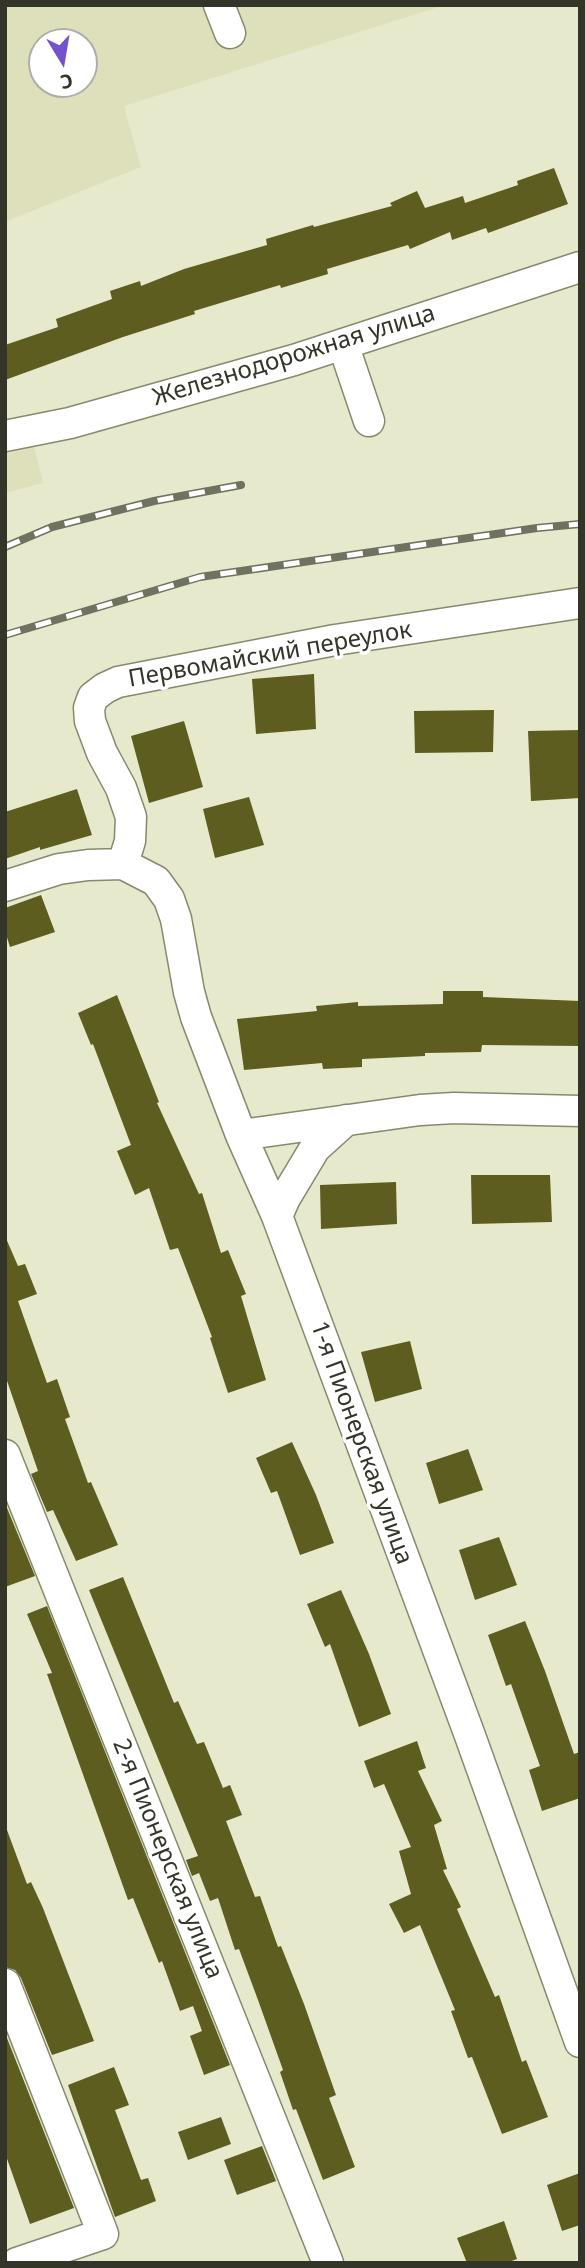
<!DOCTYPE html>
<html>
<head>
<meta charset="utf-8">
<style>
	body { margin:0 }
	#map { position:relative; width:585px; height:2268px; overflow:hidden; background:#e7e9cc; font-family:"Noto Sans",sans-serif }
	canvas { display:block }
	.frame { position:absolute; inset:0; border:7px solid #343529; pointer-events:none }
	.north { position:absolute; left:28px; top:28px; width:70px; height:70px; box-sizing:border-box; background:#fff; border:2px solid #aeaea9; border-radius:50%; rotate:169deg; font-size:19px; font-weight:700; line-height:28px; text-align:center; color:#343529 }
	.north::after { content:''; display:block; margin:auto; width:24px; height:32px; background:#7253cd; clip-path:polygon(50% 0,100% 100%,50% 72%,0 100%) }
</style>
</head>
<body>
<div id="map">
<canvas width="585" height="2268"></canvas>
<div class="frame"></div>
<div class="north">С</div>
</div>
<script>
const context = document.querySelector('canvas').getContext('2d');
context.lineJoin = 'round';
function paint(path, color) {
  context.fillStyle = color;
  context.fill(path, 'evenodd');
}
function shape(rows) {
  const path = new Path2D();
  for (const r of rows) {
    path.moveTo(r[0], r[1]);
    for (let i = 2; i < r.length; i += 2) path.lineTo(r[i], r[i + 1]);
  }
  return path;
}
function stroke(path, color, width, dash) {
  context.strokeStyle = color;
  context.lineWidth = width;
  context.lineCap = dash ? 'butt' : 'round';
  context.setLineDash(dash || []);
  context.stroke(path);
}
function drawText(font, color, halo, rows, align = 'center') {
  context.font = font + ' "Noto Sans",sans-serif';
  context.lineWidth = 7;
  context.setLineDash([]);
  context.textBaseline = 'middle';
  context.strokeStyle = halo;
  context.fillStyle = color;
  for (const [text, x, y, turn = 0] of rows) {
    context.save();
    context.translate(x, y);
    context.rotate((+turn || 0) * Math.PI / 180);
    context.textAlign = isNaN(turn) ? turn : align;
    if (halo) context.strokeText(text, 0, 0);
    context.fillText(text, 0, 0);
    context.restore();
  }
}
paint(shape([
	[5,5,445,5,124,106,141,167,5,222],
	[42,42,84,42,84,84,42,84],
	[34,447,43,483,5,493,5,454]
]), '#dee0bb');
paint(shape([
	[554,168,568,204,488,233,486,228,452,240,450,232,410,249,408,245,327,269,328,274,281,288,280,285,194,311,195,314,123,337,5,380,5,345,58,327,56,319,112,299,110,291,140,281,141,286,184,269,267,245,266,239,313,225,314,227,392,206,390,203,417,191,425,208,463,196,465,203,518,185,517,181],
	[314,674,316,729,256,734,252,679],
	[494,710,493,752,415,753,414,711],
	[184,721,203,787,149,803,131,736],
	[580,730,580,798,531,801,528,731],
	[77,789,92,835,40,850,40,847,5,859,5,812],
	[249,797,264,845,215,858,203,809],
	[41,895,55,932,10,947,5,931,5,908],
	[443,991,483,991,483,997,580,1001,580,1046,482,1045,481,1052,425,1053,425,1056,362,1059,362,1067,323,1069,322,1063,244,1070,237,1019,317,1011,316,1006,358,1002,358,1006,443,1004],
	[117,995,159,1102,157,1103,199,1194,202,1193,221,1253,228,1250,246,1294,241,1296,266,1380,228,1393,210,1338,212,1337,178,1248,170,1250,149,1188,135,1195,117,1151,131,1145,93,1044,91,1045,78,1013],
	[471,1175,550,1175,552,1222,472,1224],
	[396,1182,397,1224,321,1229,320,1185],
	[5,1236,18,1266,25,1264,37,1294,18,1301,47,1383,57,1379,70,1417,65,1419,88,1483,91,1482,118,1545,76,1561,53,1510,47,1512,31,1474,38,1471,5,1375],
	[410,1341,422,1389,375,1402,361,1352],
	[292,1442,316,1495,334,1543,300,1555,277,1491,271,1493,256,1458],
	[468,1449,483,1490,439,1504,426,1463],
	[5,1503,35,1576,5,1587],
	[499,1537,517,1585,475,1600,459,1550],
	[123,1577,174,1703,178,1701,197,1744,204,1742,223,1788,230,1785,242,1815,226,1821,255,1897,260,1896,278,1947,281,1946,304,2004,336,2095,329,2098,355,2167,323,2180,296,2109,293,2110,280,2072,283,2070,258,2000,239,1949,235,1950,218,1898,210,1901,199,1873,192,1876,186,1860,198,1856,89,1590],
	[341,1590,369,1654,391,1714,359,1727,330,1644,325,1647,307,1604],
	[47,1606,230,2065,204,2075,190,2036,202,2031,193,2006,180,2011,162,1961,159,1963,133,1898,128,1900,47,1674,52,1673,27,1614],
	[525,1621,545,1671,574,1754,580,1752,580,1798,542,1811,529,1770,540,1766,511,1684,506,1686,488,1635],
	[417,1741,426,1768,418,1771,442,1821,434,1825,447,1869,443,1870,461,1907,457,1909,495,1997,499,1995,522,2062,526,2060,548,2117,502,2134,472,2057,468,2058,451,2011,455,2010,420,1925,404,1933,389,1904,411,1894,399,1851,411,1847,384,1784,374,1788,364,1761],
	[5,1830,7,1830,27,1884,31,1882,43,1908,94,2041,52,2055,21,1978,15,1970,5,1967],
	[5,2033,74,2208,30,2224,5,2153],
	[114,2067,129,2105,115,2110,141,2180,148,2178,156,2201,115,2217,68,2085],
	[221,2117,231,2144,188,2160,178,2132],
	[262,2146,276,2181,237,2195,224,2160],
	[580,2173,580,2225,562,2231,547,2185],
	[504,2221,517,2259,506,2263,467,2263,457,2238]
]), '#5c5d1f');
const minor = shape([
	[219,5,230,33],
	[343,344,369,421],
	[5,436,70,423,294,360,580,267],
	[123,864,130,841,131,817,121,788,102,753,90,721,89,708,93,697,105,688,118,682,335,640,580,603],
	[5,886,59,869,88,865,123,864,156,881,169,899,176,919,189,992,196,1017,241,1135,277,1216,469,1733,580,2042],
	[241,1135,420,1110,454,1108,580,1111],
	[277,1216,285,1198,315,1148,346,1120],
	[5,1455,328,2263],
	[5,1984,103,2234,17,2263]
]);
stroke(minor, '#87896e', 33);
stroke(minor, '#fff', 30);
const rail = shape([
	[5,547,52,527,154,501,241,485],
	[5,635,200,577,537,528,580,524]
]);
stroke(rail, '#707260', 8);
stroke(rail, '#fff', 5, [16]);
drawText('24px', '#343529', '#fff', [
	["Железнодорожная улица",294,356,-17],
	["Первомайский переулок",270,655,-10],
	["1-я Пионерская улица",361,1443,70],
	["2-я Пионерская улица",167,1859,68]
]);
</script>
</body>
</html>
